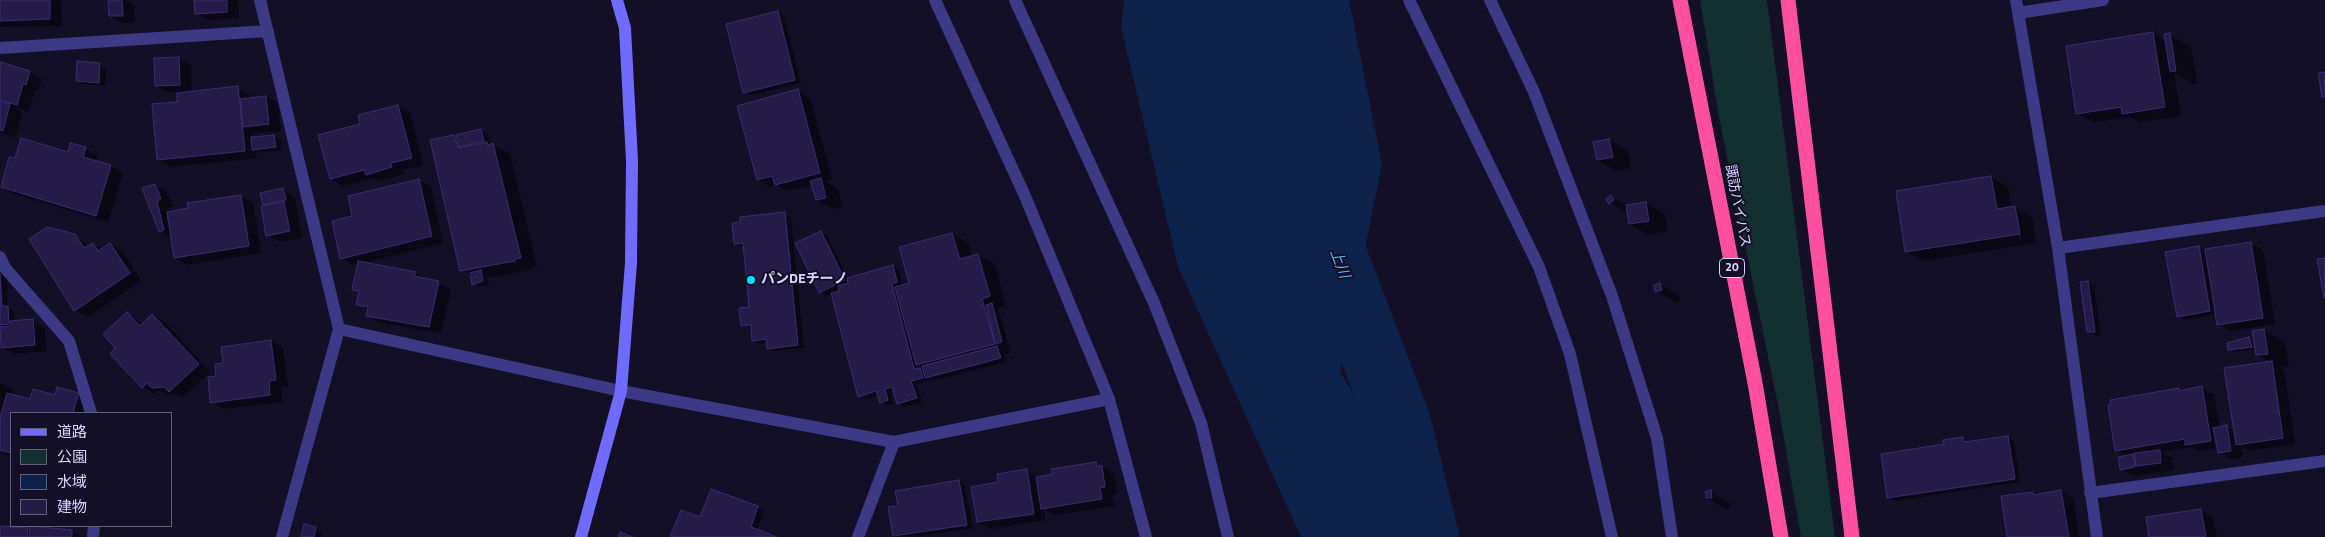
<!DOCTYPE html>
<html>
<head>
<meta charset="utf-8">
<style>
	body { margin:0 }
	#map { position:relative; width:2325px; height:537px; overflow:hidden; background:#130f26; font-family:"Titillium Web","Noto Sans JP",sans-serif }
	canvas { display:block }
	.legend { position:absolute; left:10px; top:412px; width:162px; height:115px; box-sizing:border-box; background:#130f26; border:1px solid #625e7d; margin:0; padding:6px 9px; list-style:none; font-size:15px; color:#d9d4ff }
	.legend li { display:flex; align-items:center; gap:10px; height:25px }
	.legend b { width:25px; border:1px solid #625e7d }
</style>
</head>
<body>
<div id="map">
<canvas width="2325" height="537"></canvas>
<ul class="legend">
<li><b style="height:6px;background:#6f6bff"></b>道路</li>
<li><b style="height:14px;background:#12302f"></b>公園</li>
<li><b style="height:14px;background:#0c2248"></b>水域</li>
<li><b style="height:14px;background:#241b47"></b>建物</li>
</ul>
</div>
<script>
const context = document.querySelector('canvas').getContext('2d');
context.lineJoin = 'round';
function paint(path, color) {
  context.fillStyle = color;
  context.fill(path, 'evenodd');
}
function shape(rows) {
  const path = new Path2D();
  for (const r of rows) {
    path.moveTo(r[0], r[1]);
    for (let i = 2; i < r.length; i += 2) path.lineTo(r[i], r[i + 1]);
  }
  return path;
}
function stroke(path, color, width, dash) {
  context.strokeStyle = color;
  context.lineWidth = width;
  context.lineCap = dash ? 'butt' : 'round';
  context.setLineDash(dash || []);
  context.stroke(path);
}
function drawText(font, color, halo, rows, align = 'center') {
  context.font = font + ' "Titillium Web","Noto Sans JP",sans-serif';
  context.lineWidth = 4;
  context.setLineDash([]);
  context.textBaseline = 'middle';
  context.strokeStyle = halo;
  context.fillStyle = color;
  for (const [text, x, y, turn = 0] of rows) {
    context.save();
    context.translate(x, y);
    context.rotate((+turn || 0) * Math.PI / 180);
    context.textAlign = isNaN(turn) ? turn : align;
    if (halo) context.strokeText(text, 0, 0);
    context.fillText(text, 0, 0);
    context.restore();
  }
}
paint(shape([
	[1700,0,1767,0,1835,537,1801,537,1779,410,1719,117]
]), '#12302f');
paint(shape([
	[1124,0,1349,0,1382,164,1340,372,1443,537,1301,537,1178,267,1121,27]
]), '#0c2248');
paint(shape([
	[0,0,61,0,62,26,0,27],
	[109,0,125,0,134,5,135,22,122,23,110,15],
	[196,0,238,0,239,18,209,20,196,13],
	[778,12,784,16,801,83,751,95,744,92],
	[2153,33,2166,41,2169,35,2191,47,2197,83,2193,84,2174,73,2181,116,2140,122,2130,117,2094,122,2077,113],
	[178,58,191,65,192,92,238,88,250,95,251,99,266,97,278,104,281,131,254,133,255,138,274,136,281,140,281,150,260,153,256,150,257,158,171,167,159,160,179,103,178,92,169,93,156,86],
	[100,64,106,68,105,86,84,84,77,81],
	[0,69,30,72,42,79,38,91,35,90,29,111,14,107,22,113,15,137,0,133],
	[798,91,810,98,832,179,825,181,838,189,842,207,834,209,817,200,813,185,788,191,777,185,770,187,758,179],
	[398,106,410,113,423,165,402,170,404,174,379,181,373,178,343,186,331,179,362,125],
	[481,130,488,134,490,145,493,145,510,154,537,267,531,268,531,270,487,278,489,285,480,287,473,284,472,276,461,270,454,136,458,138,457,135],
	[1609,140,1628,151,1631,168,1617,171,1598,160],
	[71,144,86,149,98,156,96,162,110,166,123,173,108,222,14,194,2,187,69,154],
	[1991,177,2008,187,2011,208,2015,207,2032,217,2036,243,1923,261,1907,252],
	[2016,217,2018,217,2022,240,2019,241],
	[418,180,431,187,443,243,363,263,415,273,451,289,441,333,380,323,368,316,369,311,357,304,360,293,354,289,359,264,353,265,341,258,353,217],
	[155,185,167,192,173,206,168,208,170,213,240,196,253,203,261,253,187,265,175,258,172,238,160,231],
	[283,190,295,197,302,238,280,242,267,235,262,194],
	[1611,197,1627,206,1646,203,1665,214,1668,231,1649,235,1630,224,1629,214,1610,203],
	[784,214,791,217,804,348,775,351,768,348,768,343,760,344,754,340,752,328,742,325,751,308,744,247,735,243],
	[821,232,827,236,848,279,893,266,899,270,903,286,911,284,952,234,969,243,972,257,978,255,995,264,1006,306,998,308,1011,353,1005,354,1006,362,932,381,928,378,929,381,917,384,922,402,904,407,898,403,895,391,891,392,894,404,887,405,881,402,879,396,865,399,859,396,832,293,826,296,820,292],
	[918,365,924,368,925,372,919,369],
	[74,235,89,246,93,244,102,250,110,244,122,251,134,269,79,306,79,309,135,271,141,281,88,317,75,310],
	[2250,243,2263,250,2275,324,2231,331,2218,324,2217,314,2185,320,2178,316,2198,248,2207,253],
	[0,275,7,278,8,307,14,311,14,322,33,320,45,328,47,351,14,354,0,346],
	[2088,282,2094,286,2101,335,2095,335,2088,332],
	[1660,284,1679,295,1680,300,1675,302,1656,291],
	[128,313,143,324,153,315,165,322,210,372,182,398,174,394,166,394,159,390,155,394,143,387,117,348],
	[2264,330,2285,343,2289,366,2280,367,2284,369,2295,444,2249,451,2241,446,2243,457,2231,460,2219,452,2218,448,2199,451,2191,447,2161,452,2172,458,2173,470,2134,476,2121,469,2127,456,2116,450,2179,389,2182,391,2202,388,2214,395,2220,428,2226,427,2235,432,2270,362,2257,355,2256,348,2247,343,2246,345,2255,350,2236,352,2229,349,2249,338,2255,341],
	[271,341,283,348,288,387,281,387,282,402,224,409,212,402,218,377,225,364],
	[0,383,13,390,12,395,31,400,79,394,87,413,11,413,11,456,5,454,0,451],
	[2008,437,2014,441,2020,482,1895,501,1888,497,1946,445,1963,438,1969,442],
	[1096,463,1114,474,1117,494,1112,495,1114,506,1055,515,1044,509,1045,520,991,529,978,522,999,484,1027,471,1040,478],
	[959,481,965,485,973,528,915,537,895,536,899,507],
	[712,490,764,511,757,530,774,537,672,537,701,519],
	[2061,491,2073,498,2079,537,2008,537,2032,493,2036,495],
	[1711,492,1730,503,1730,508,1726,509,1707,498],
	[2201,510,2213,517,2217,537,2150,537],
	[0,523,8,528,31,531,72,532,81,537,0,537],
	[305,526,322,532,321,537,302,537]
]), '#0007');
stroke(shape([
	[1322,221,1399,423,1427,537]
]), '#0c2248', 64);
const building = shape([
	[0,0,50,0,50,19,0,21,0,0],
	[108,0,122,0,123,16,109,16,108,0],
	[194,0,227,0,227,12,195,14,194,0],
	[778,11,795,80,743,93,726,24,778,11],
	[2153,32,2165,107,2122,114,2121,107,2076,114,2066,46,2153,32],
	[2170,33,2176,71,2170,72,2164,34,2170,33],
	[179,57,180,85,155,86,154,58,179,57],
	[77,61,100,63,99,83,76,81,77,61],
	[0,62,30,71,26,85,23,84,17,105,0,100,0,62],
	[2325,72,2325,97,2322,97,2318,73,2325,72],
	[238,86,245,151,157,160,152,104,177,102,177,93,238,86],
	[798,89,820,173,775,185,772,176,757,180,737,106,798,89],
	[266,96,269,124,243,127,240,99,266,96],
	[0,101,10,104,3,131,0,130,0,101],
	[398,105,412,158,391,163,392,167,366,175,364,170,330,179,318,135,360,124,358,115,398,105],
	[481,129,484,141,459,147,456,135,481,129],
	[274,135,276,147,252,150,251,137,274,135],
	[454,135,458,148,487,142,488,145,493,143,521,258,515,259,515,261,460,271,430,140,454,135],
	[21,138,68,152,70,143,86,147,83,157,111,165,96,216,1,187,9,157,15,158,21,138],
	[1609,139,1613,157,1597,160,1593,142,1609,139],
	[1991,176,1997,209,2015,206,2020,234,1905,252,1896,191,1991,176],
	[821,178,826,198,816,200,810,181,821,178],
	[419,179,432,236,340,259,332,221,352,216,348,196,419,179],
	[155,184,161,199,157,201,164,230,159,232,142,188,155,184],
	[283,188,286,200,263,205,260,193,283,188],
	[241,195,249,246,174,258,167,212,188,208,187,203,241,195],
	[1611,195,1614,200,1609,204,1606,199,1611,195],
	[284,202,290,231,266,236,261,206,284,202],
	[1646,202,1649,221,1629,224,1626,205,1646,202],
	[785,212,798,345,767,349,766,339,752,341,751,325,741,326,739,308,749,307,743,243,734,244,732,223,740,222,740,217,785,212],
	[47,227,75,234,84,248,93,243,98,251,110,243,130,273,74,311,29,239,47,227],
	[821,231,845,280,819,293,795,243,821,231],
	[952,233,960,259,978,254,990,296,982,299,995,344,916,365,895,287,909,283,899,247,952,233],
	[2251,242,2263,318,2217,325,2205,249,2251,242],
	[2199,246,2210,311,2177,317,2165,252,2199,246],
	[2325,258,2325,298,2324,298,2317,259,2325,258],
	[358,261,416,272,414,276,439,281,429,327,366,316,368,307,356,305,359,291,352,290,358,261],
	[893,265,897,282,892,284,914,369,920,368,923,378,911,381,917,398,897,404,892,387,885,389,888,400,880,403,876,391,858,397,831,293,839,291,838,286,848,283,847,278,893,265],
	[481,270,483,281,472,285,470,273,481,270],
	[0,274,2,306,8,306,9,324,0,325,0,274],
	[2088,281,2095,332,2087,332,2080,282,2088,281],
	[1660,283,1662,290,1655,292,1654,285,1660,283],
	[992,303,1002,342,995,344,986,305,992,303],
	[127,312,140,326,152,314,199,364,169,392,164,387,152,388,147,383,142,388,110,354,115,348,103,334,127,312],
	[33,319,35,345,1,348,0,327,11,326,10,321,33,319],
	[2264,329,2268,354,2256,355,2252,331,2264,329],
	[2249,337,2252,347,2228,350,2227,343,2249,337],
	[271,340,276,380,269,381,270,395,210,403,208,377,216,376,215,364,223,363,221,347,271,340],
	[997,346,1001,358,925,378,922,366,997,346],
	[2272,361,2283,438,2236,445,2224,368,2272,361],
	[2202,386,2211,441,2185,445,2185,439,2115,451,2108,405,2111,405,2110,400,2179,388,2179,391,2202,386],
	[57,387,79,393,73,413,11,413,11,453,0,450,0,417,7,393,30,399,33,389,55,395,57,387],
	[2227,425,2231,451,2218,453,2213,428,2227,425],
	[2008,436,2015,479,1887,498,1881,454,1944,444,1943,440,1963,437,1964,442,2008,436],
	[2160,450,2161,463,2136,466,2134,453,2160,450],
	[2133,454,2135,467,2120,470,2118,457,2133,454],
	[1096,462,1097,466,1102,466,1105,487,1100,488,1102,499,1041,509,1036,477,1053,474,1051,469,1096,462],
	[1027,469,1034,514,977,522,971,487,998,482,997,474,1027,469],
	[959,480,967,525,893,536,888,507,898,506,895,491,959,480],
	[711,489,758,506,751,527,777,537,670,537,681,510,700,517,711,489],
	[1711,490,1712,498,1706,498,1705,492,1711,490],
	[2061,490,2069,537,2007,537,2001,496,2033,492,2033,495,2061,490],
	[2201,509,2206,537,2149,537,2146,517,2201,509],
	[304,524,316,527,314,537,301,537,304,524],
	[0,526,28,528,27,537,0,537,0,526],
	[30,526,72,530,72,537,29,537,30,526],
	[620,532,633,537,618,537,620,532]
]);
paint(building, '#241b47');
stroke(building, '#3b2d73', 1);
stroke(shape([
	[260,0,339,329,282,537],
	[935,0,1025,196,1109,399,1146,537],
	[1015,0,1154,303,1201,423,1228,537],
	[1409,0,1539,267,1570,354,1612,537],
	[1490,0,1534,92,1612,296,1657,438,1672,537],
	[2016,0,2058,248,2097,537],
	[2018,13,2103,0],
	[0,48,268,31],
	[2058,248,2325,211],
	[0,257,5,268,69,341,91,413],
	[339,329,621,391,894,442,1109,399],
	[2090,493,2325,461],
	[93,537,94,526],
	[858,537,894,442]
]), '#3d3a85', 12);
stroke(shape([
	[581,537,621,391,631,263,632,161,625,28,617,0]
]), '#6f6bff', 12);
stroke(shape([
	[1680,0,1755,383,1781,537],
	[1788,0,1852,537]
]), '#ff4fa3', 15);
for (const [x, y, r, color] of [
	[751,280,5,"#00e5ff"]
]) {
  const dot = new Path2D();
  dot.arc(x, y, r, 0, 2 * Math.PI);
  context.fillStyle = color;
  context.fill(dot);
  stroke(dot, '#130f26', 2);
}
for (const [x, y, w] of [
	[1732,268,25]
]) {
  const box = new Path2D();
  box.roundRect(x - w / 2, y - 9.5, w, 19, 4);
  context.fillStyle = '#130f26';
  context.fill(box);
  stroke(box, '#d9d4ff', 1);
}
drawText('bold 12px', '#d9d4ff', null, [
	["20",1732,268]
]);
drawText('14px', '#d9d4ff', '#130f26', [
	["諏訪バイパス",1737,206,79]
]);
drawText('bold 14px', '#d9d4ff', '#130f26', [
	["パンDEチーノ",761,280]
], 'left');
drawText('italic 15px', '#62b6ff', '#130f26', [
	["上川",1339,264,69]
]);
</script>
</body>
</html>
